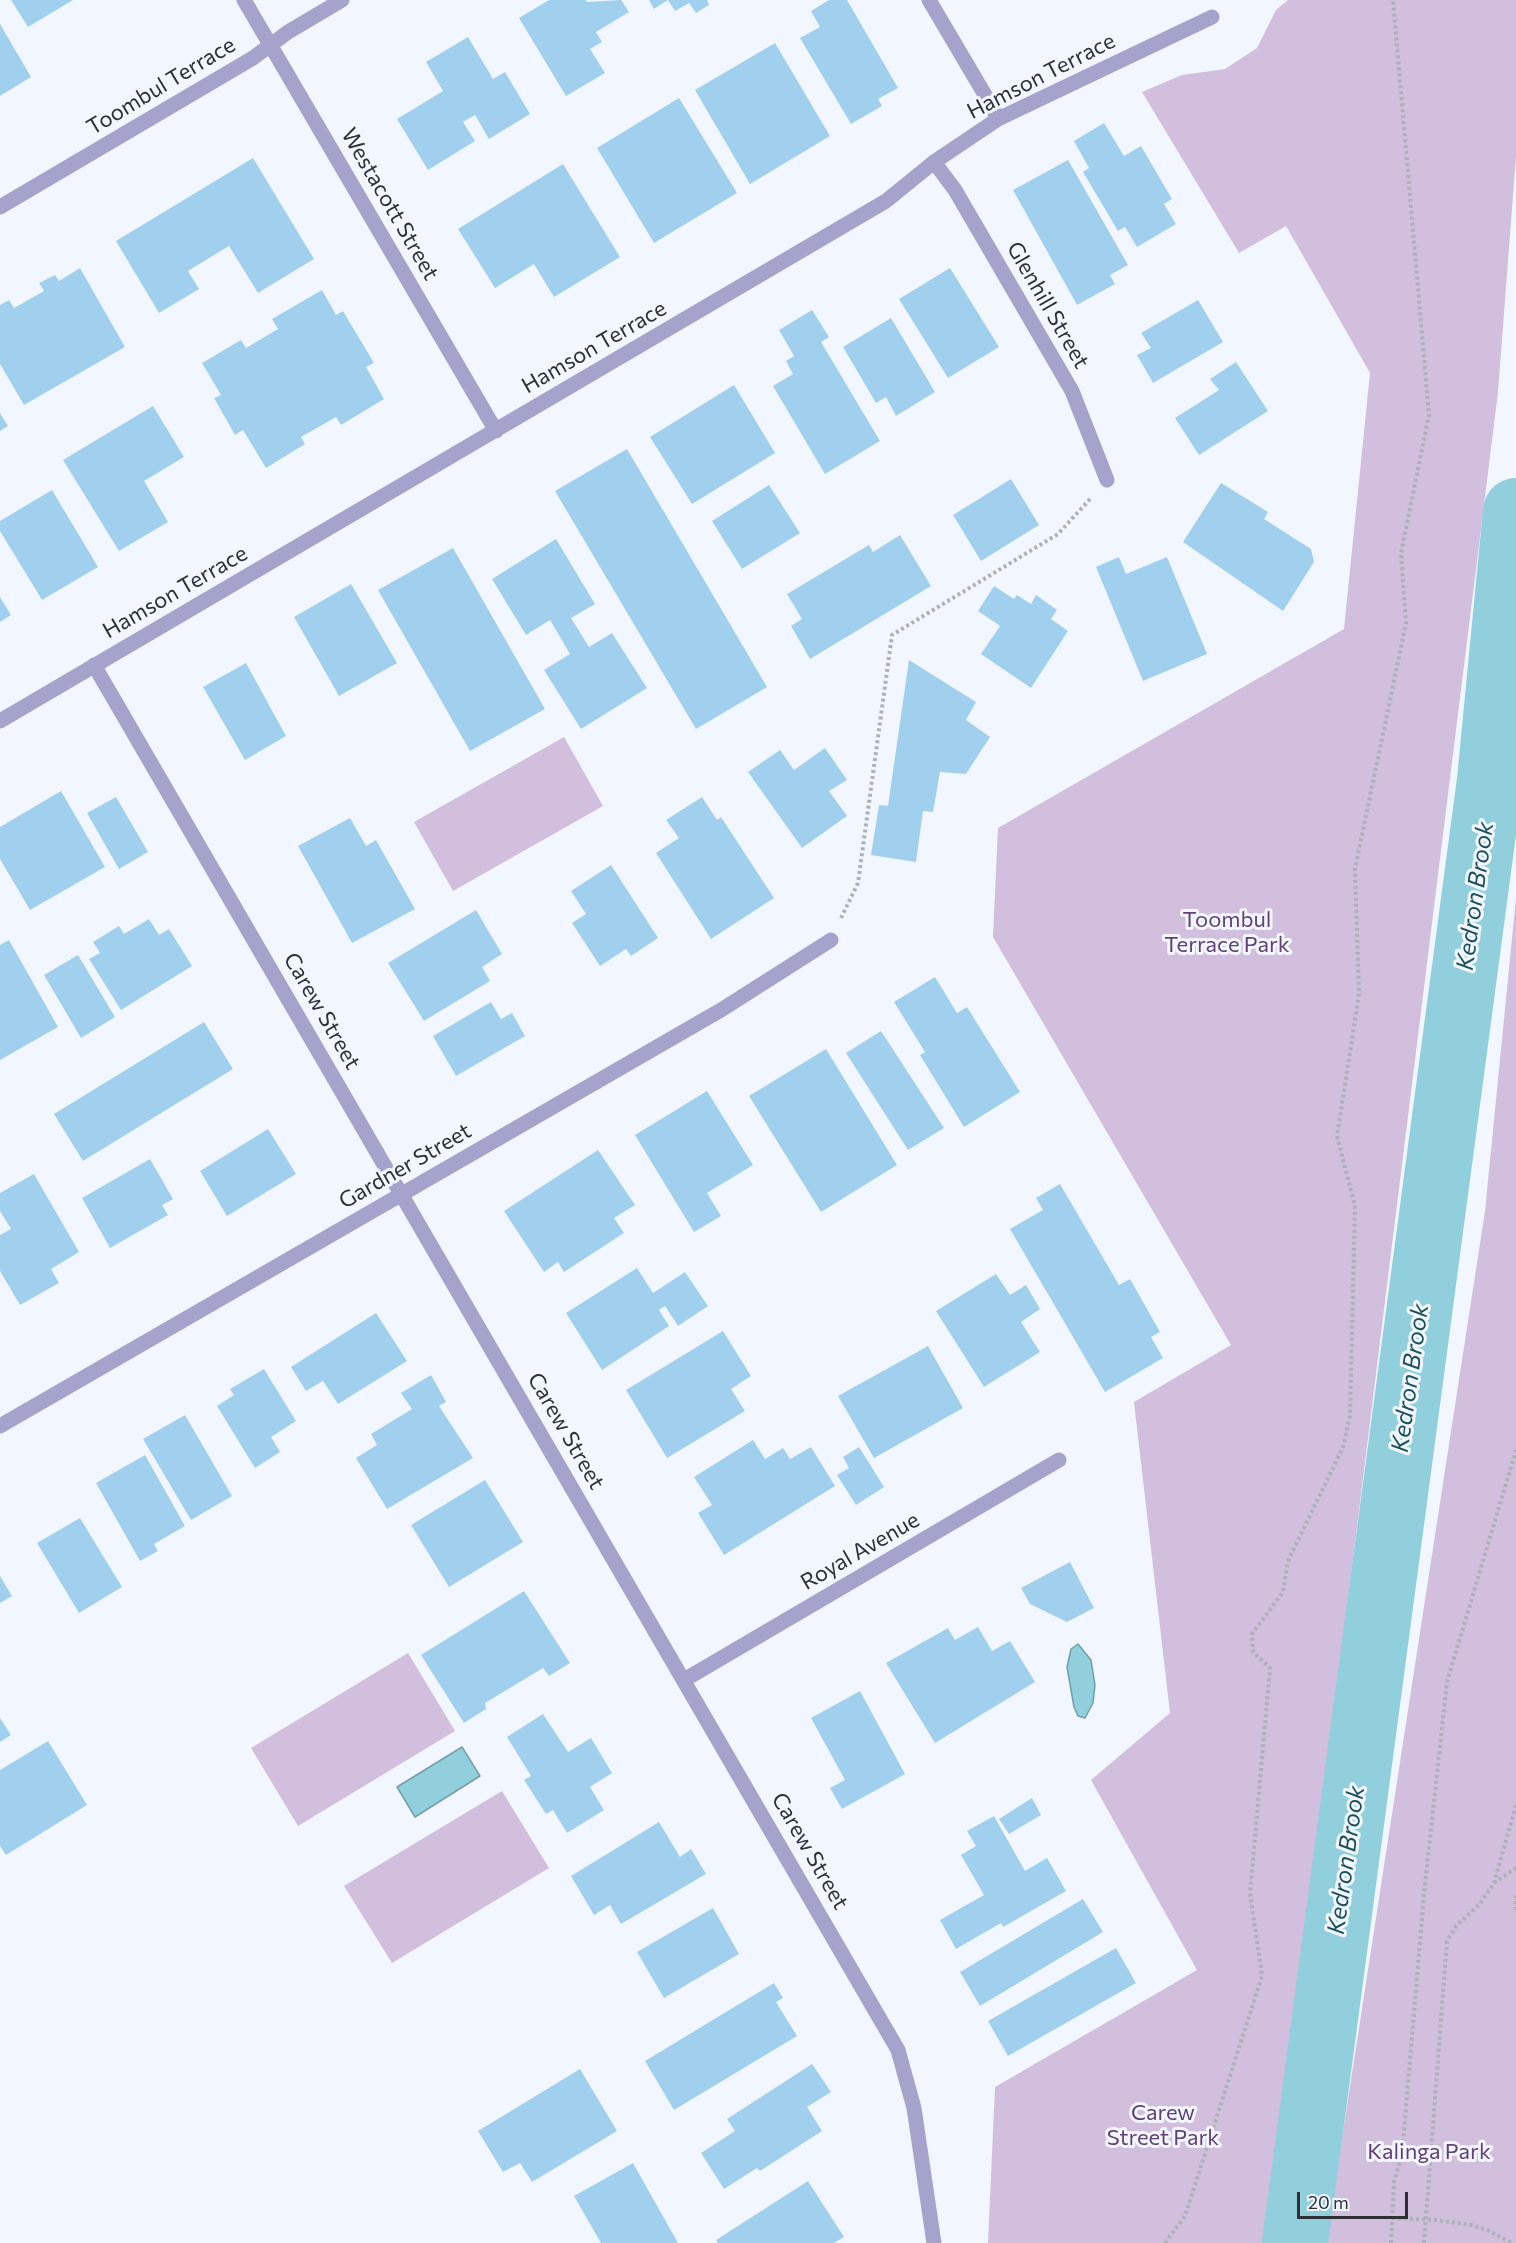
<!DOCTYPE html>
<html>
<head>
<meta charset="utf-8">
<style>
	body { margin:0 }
	#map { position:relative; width:1516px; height:2243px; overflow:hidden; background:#f1f6ff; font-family:Commissioner,sans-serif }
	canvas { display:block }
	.scale { position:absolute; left:1297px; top:2192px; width:111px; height:27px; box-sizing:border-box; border:3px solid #2e3034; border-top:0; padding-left:8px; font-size:18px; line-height:21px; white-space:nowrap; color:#2e3034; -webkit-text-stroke:4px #f1f6ff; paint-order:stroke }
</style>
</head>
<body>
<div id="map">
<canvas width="1516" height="2243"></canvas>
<div class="scale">20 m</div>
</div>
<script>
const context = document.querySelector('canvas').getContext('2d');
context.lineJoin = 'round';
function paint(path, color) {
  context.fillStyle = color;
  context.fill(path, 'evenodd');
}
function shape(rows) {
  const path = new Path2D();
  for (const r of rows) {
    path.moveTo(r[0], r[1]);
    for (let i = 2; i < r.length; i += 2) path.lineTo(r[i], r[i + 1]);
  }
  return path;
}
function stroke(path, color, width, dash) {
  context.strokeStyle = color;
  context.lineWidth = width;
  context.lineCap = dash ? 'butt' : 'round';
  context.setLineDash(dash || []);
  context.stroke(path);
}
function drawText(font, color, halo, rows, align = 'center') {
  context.font = font + ' Commissioner,sans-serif';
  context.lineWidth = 6;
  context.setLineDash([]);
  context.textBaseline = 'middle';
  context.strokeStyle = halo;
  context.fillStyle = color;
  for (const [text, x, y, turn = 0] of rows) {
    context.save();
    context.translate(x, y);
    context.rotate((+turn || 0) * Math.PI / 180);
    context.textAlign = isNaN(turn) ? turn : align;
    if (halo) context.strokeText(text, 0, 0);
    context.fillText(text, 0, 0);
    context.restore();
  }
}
paint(shape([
	[1288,0,1516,0,1516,156,1498,392,1268,2243,988,2243,995,2087,1197,1970,1091,1780,1170,1713,1134,1402,1231,1345,993,937,998,828,1344,629,1370,373,1286,226,1239,253,1142,92,1182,75,1225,69,1257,48,1276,10],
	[564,737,603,806,453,891,414,822],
	[1516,898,1516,2243,1328,2243,1330,2216,1485,1211],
	[408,1653,455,1731,298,1826,251,1748],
	[502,1791,549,1868,392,1963,344,1886]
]), '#d1bfdd');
const water = shape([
	[1078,1644,1091,1660,1095,1685,1093,1703,1085,1718,1078,1716,1074,1707,1067,1667,1071,1649,1078,1644],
	[462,1747,480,1776,415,1817,397,1787,462,1747]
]);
paint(water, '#92cfdd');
stroke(water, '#749faa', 1.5);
stroke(shape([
	[1295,2243,1490,780,1516,511]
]), '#92cfdd', 66);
paint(shape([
	[11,0,73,0,28,27],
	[549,0,586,0,587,2,621,0,629,12,596,32,602,42,590,49,605,73,566,96,519,18],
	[649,0,707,0,709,5,696,13,689,3,675,11,668,0,654,9],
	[829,0,847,0,898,88,878,99,882,106,851,124,800,38,820,27,811,11],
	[0,24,31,77,0,96],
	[468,37,493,79,505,72,530,114,489,139,475,115,463,122,475,141,428,170,397,119,443,91,426,62],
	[775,43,830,136,750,184,695,90],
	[679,98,737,193,654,243,597,148],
	[1104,123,1124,156,1141,146,1172,199,1164,204,1176,224,1137,247,1125,227,1118,231,1083,172,1089,168,1074,141],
	[253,158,314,259,258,293,229,246,188,271,199,289,159,313,116,241],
	[1068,160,1128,265,1110,275,1115,284,1077,305,1013,190],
	[563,164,620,257,554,297,534,264,495,288,458,229],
	[80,268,125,347,24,405,0,364,0,305,9,300,14,308,44,291,39,283,55,275,59,281],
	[950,268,999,347,948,378,899,299],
	[322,290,336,315,343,311,374,363,366,367,384,399,341,425,336,417,301,437,305,444,266,468,243,430,235,435,214,398,221,395,202,363,241,340,246,348,278,329,272,319],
	[1198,300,1223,342,1153,383,1137,355,1151,348,1141,333],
	[812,310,829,337,821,342,880,441,825,474,773,386,793,374,786,361,794,356,779,330],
	[891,318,935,392,896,416,886,397,876,403,843,347],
	[1236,362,1268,411,1199,455,1175,418,1219,390,1210,379],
	[734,385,775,453,692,504,650,437],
	[153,406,184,457,144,481,168,522,119,551,63,460],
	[0,413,8,426,0,431],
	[627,449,767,687,696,729,555,491],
	[1011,479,1039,525,981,561,953,515],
	[1221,483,1268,512,1264,519,1311,549,1314,562,1283,611,1183,542],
	[769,485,800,533,742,569,712,521],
	[52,490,98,567,42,600,0,531,0,521],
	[900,535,931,586,810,659,791,626,802,619,787,594,869,545,873,552],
	[556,539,595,604,571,618,589,647,612,633,647,688,581,729,544,670,570,654,550,620,526,635,492,579],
	[453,548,545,709,470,751,378,590],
	[1119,557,1126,574,1167,557,1207,654,1143,681,1096,567],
	[351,584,397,663,339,696,294,617],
	[994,586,1014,599,1017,595,1031,604,1036,595,1057,610,1051,619,1068,631,1031,688,981,654,1000,626,978,611],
	[0,597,11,615,0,622],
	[909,660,976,702,966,720,990,737,966,774,940,772,933,812,923,811,916,862,871,855,879,805,888,806],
	[246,663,286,736,245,760,203,687],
	[825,748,847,780,829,791,847,816,802,848,748,772,780,750,794,770],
	[61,791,105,867,30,910,0,859,0,827],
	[116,797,148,852,119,869,87,813],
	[702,797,717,820,721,817,774,898,711,939,656,853,679,838,666,820],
	[350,818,366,846,376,840,415,909,352,943,298,846],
	[611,865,658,938,631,956,626,949,600,966,572,923,586,914,571,891],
	[476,910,502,954,482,967,490,981,424,1021,388,963],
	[149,919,159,935,169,929,192,966,121,1010,89,959,100,953,93,942,119,926,124,934],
	[9,940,58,1027,0,1060,0,945],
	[78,955,115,1017,81,1038,44,975],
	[935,977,957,1013,967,1007,1020,1092,964,1127,920,1055,925,1052,894,1002],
	[491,1002,501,1019,512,1013,525,1036,456,1076,433,1036],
	[204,1022,233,1069,83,1161,54,1114],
	[881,1031,944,1128,908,1150,846,1053],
	[826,1049,897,1165,821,1212,749,1096],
	[707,1091,753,1165,707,1193,721,1216,694,1232,635,1135],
	[268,1129,296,1174,227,1216,200,1171],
	[598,1150,635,1205,614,1218,624,1233,564,1272,558,1262,544,1272,504,1211],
	[150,1159,173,1199,162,1205,168,1215,110,1248,82,1198],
	[34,1174,79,1252,51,1269,59,1283,20,1305,0,1271,0,1235,11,1229,0,1211,0,1193],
	[1060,1184,1119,1285,1130,1279,1160,1332,1151,1337,1163,1358,1105,1392,1010,1229,1043,1210,1036,1198],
	[637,1268,653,1293,685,1272,708,1306,678,1326,665,1306,659,1310,669,1326,602,1370,566,1313],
	[996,1274,1010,1295,1026,1285,1040,1309,1021,1322,1040,1352,984,1387,936,1311],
	[376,1313,407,1361,338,1404,323,1381,306,1391,291,1367],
	[723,1331,751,1376,731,1389,745,1411,667,1458,626,1390],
	[928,1346,963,1408,874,1458,838,1396],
	[264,1369,296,1421,271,1437,280,1452,255,1468,217,1406,234,1395,230,1389],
	[431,1375,446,1402,439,1406,473,1458,387,1509,356,1458,377,1445,371,1434,412,1409,401,1393],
	[185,1415,232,1496,191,1520,143,1439],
	[753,1440,765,1459,783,1448,790,1459,811,1447,835,1486,724,1555,698,1513,712,1505,694,1477],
	[859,1447,884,1487,856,1505,837,1475,849,1468,843,1457],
	[145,1455,185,1526,154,1544,158,1551,140,1561,96,1483],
	[485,1480,523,1542,449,1587,411,1525],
	[80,1518,122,1587,79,1613,37,1543],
	[1070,1562,1094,1608,1067,1622,1030,1604,1021,1588],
	[0,1576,12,1596,0,1603],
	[524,1591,570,1663,549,1676,543,1668,485,1703,486,1709,464,1723,421,1655],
	[978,1627,992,1651,1010,1641,1035,1682,935,1743,886,1663,948,1628,955,1640],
	[860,1691,905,1774,842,1809,830,1788,845,1780,811,1718],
	[543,1714,568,1752,591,1738,612,1773,590,1787,604,1810,567,1833,553,1810,546,1814,524,1780,531,1776,507,1737],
	[0,1718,11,1735,0,1742],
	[48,1741,87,1805,6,1855,0,1846,0,1770],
	[1032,1798,1041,1815,1009,1834,999,1819],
	[994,1816,1025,1871,1047,1858,1066,1891,1003,1927,1001,1923,956,1949,940,1920,984,1895,961,1855,976,1846,967,1831],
	[659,1822,680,1857,691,1849,706,1874,621,1924,610,1905,594,1915,571,1876],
	[1083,1899,1103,1932,980,2006,960,1972],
	[713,1908,739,1954,664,1998,637,1952],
	[1116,1948,1136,1983,1008,2056,988,2021],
	[774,1983,783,1998,776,2002,797,2036,674,2110,645,2061],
	[812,2064,831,2092,807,2107,822,2131,760,2171,757,2168,724,2189,701,2153,735,2131,727,2119],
	[580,2069,617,2131,532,2182,520,2163,503,2172,478,2131],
	[633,2163,678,2243,601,2243,574,2196],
	[808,2181,844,2237,834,2243,718,2243,716,2240]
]), '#a1d0ef');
stroke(shape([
	[841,918,858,883,892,635,1058,534,1091,498],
	[1494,1883,1516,1868],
	[1516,1895,1516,1910],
	[1392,2218,1436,2220,1471,2225,1487,2230,1512,2243],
	[1165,2243,1185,2216,1262,1976,1250,1893,1270,1668,1253,1652,1252,1634,1283,1592,1288,1561,1343,1447,1350,1416,1355,1206,1337,1136,1359,994,1355,869,1406,623,1401,553,1429,415,1393,0],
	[1391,2243,1394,2182,1402,2155,1424,1894,1447,1682,1516,1450],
	[1424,2243,1447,1941,1456,1926,1480,1904,1494,1883,1516,1805]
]), '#adb1b8', 4, [3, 3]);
stroke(shape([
	[244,0,496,431],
	[929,0,991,105,998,119],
	[934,162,955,190,1072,391,1107,480],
	[0,207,253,58,288,32,342,0],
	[94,665,898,2050,914,2108,934,2243],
	[0,721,886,201,934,162,998,119,1212,17],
	[0,1426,721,1010,831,940],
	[684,1680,1059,1460]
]), '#a5a3cb', 15);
drawText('22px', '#2e3034', '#f1f6ff', [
	["Hamson Terrace",1041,76,-27],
	["Toombul Terrace",161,86,-31],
	["Westacott Street",390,204,60],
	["Glenhill Street",1048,305,60],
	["Hamson Terrace",594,347,-30],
	["Hamson Terrace",175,592,-30],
	["Carew Street",322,1011,60],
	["Gardner Street",405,1166,-30],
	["Carew Street",566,1431,60],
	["Royal Avenue",860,1551,-30],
	["Carew Street",810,1851,60]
]);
drawText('22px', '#634177', '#f1f6ff', [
	["Toombul",1227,920],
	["Terrace Park",1227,945],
	["Carew",1163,2113],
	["Street Park",1163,2138],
	["Kalinga Park",1429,2152]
]);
drawText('italic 24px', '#1d525c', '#f1f6ff', [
	["Kedron Brook",1475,896,-82],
	["Kedron Brook",1410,1378,-82],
	["Kedron Brook",1346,1860,-82]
]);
</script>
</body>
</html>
